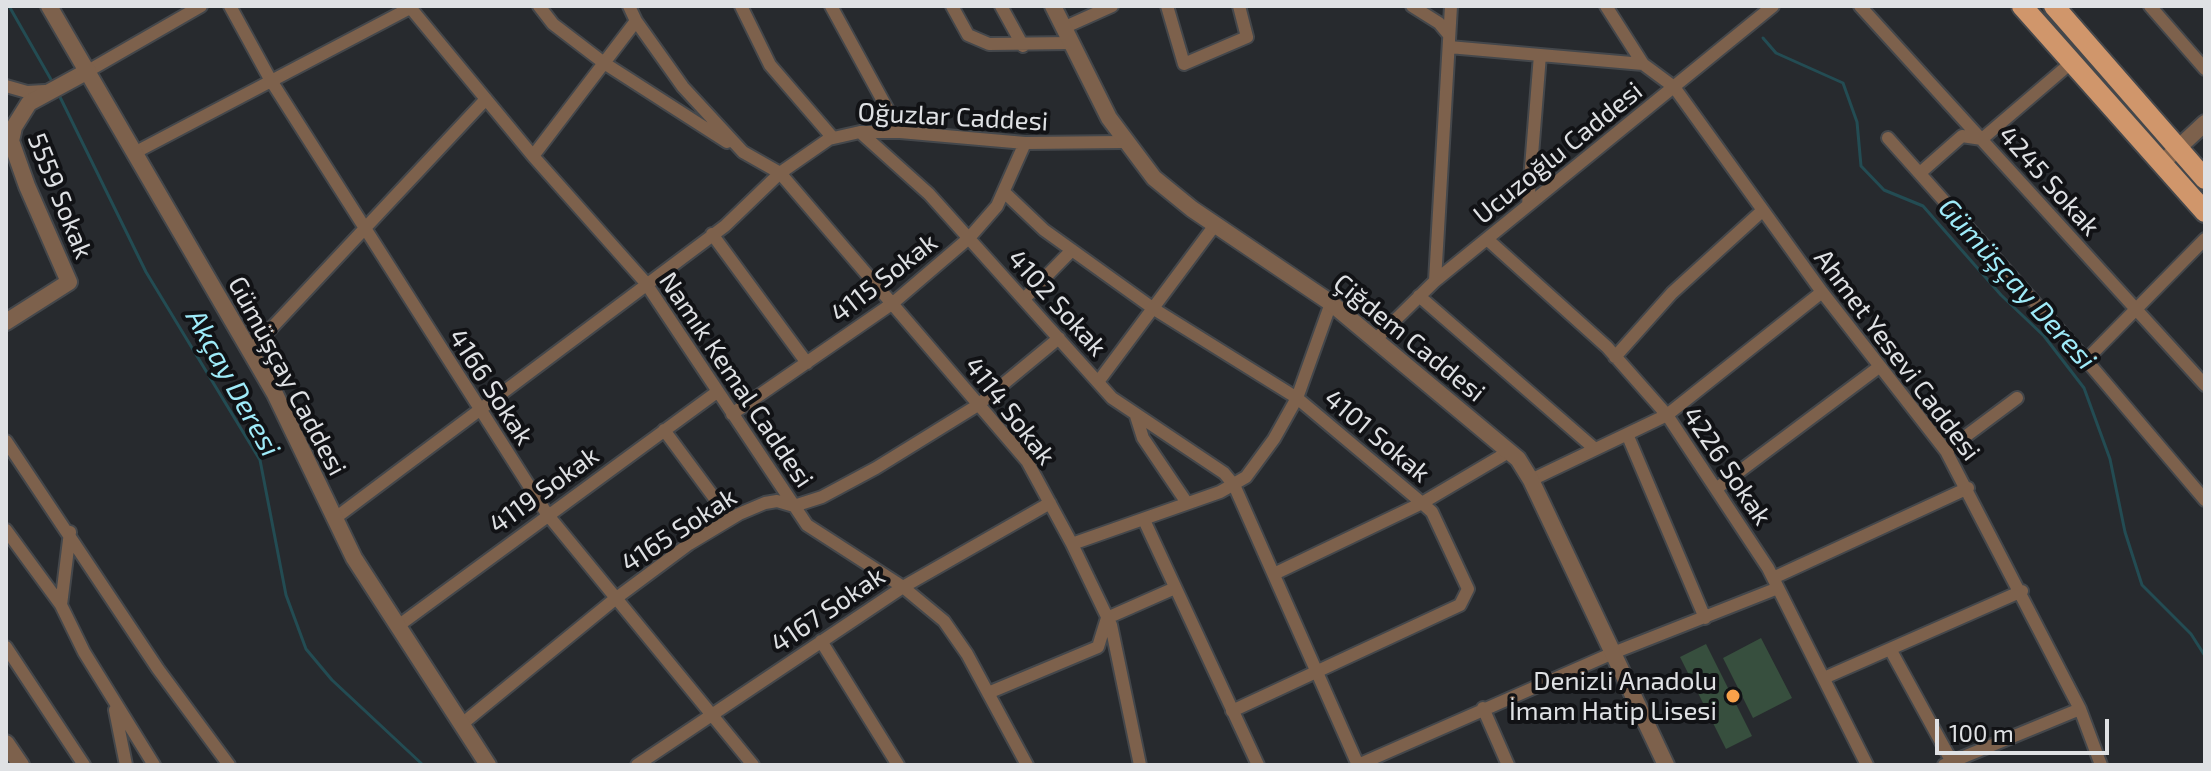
<!DOCTYPE html>
<html>
<head>
<meta charset="utf-8">
<style>
	body { margin:0 }
	#map { position:relative; width:2211px; height:771px; overflow:hidden; background:#272a2e; font-family:"Exo 2",sans-serif }
	canvas { display:block }
	.frame { position:absolute; inset:0; border:8px solid #dfe1e4; pointer-events:none }
	.scale { position:absolute; left:1935px; top:719px; width:174px; height:36px; box-sizing:border-box; border:4px solid #dfe1e4; border-top:0; padding-left:10px; font-size:24px; line-height:28px; white-space:nowrap; color:#dfe1e4; -webkit-text-stroke:6px #111215; paint-order:stroke }
</style>
</head>
<body>
<div id="map">
<canvas width="2211" height="771"></canvas>
<div class="frame"></div>
<div class="scale">100 m</div>
</div>
<script>
const context = document.querySelector('canvas').getContext('2d');
context.lineJoin = 'round';
function paint(path, color) {
  context.fillStyle = color;
  context.fill(path, 'evenodd');
}
function shape(rows) {
  const path = new Path2D();
  for (const r of rows) {
    path.moveTo(r[0], r[1]);
    for (let i = 2; i < r.length; i += 2) path.lineTo(r[i], r[i + 1]);
  }
  return path;
}
function stroke(path, color, width, dash) {
  context.strokeStyle = color;
  context.lineWidth = width;
  context.lineCap = dash ? 'butt' : 'round';
  context.setLineDash(dash || []);
  context.stroke(path);
}
function drawText(font, color, halo, rows, align = 'center') {
  context.font = font + ' "Exo 2",sans-serif';
  context.lineWidth = 8;
  context.setLineDash([]);
  context.textBaseline = 'middle';
  context.strokeStyle = halo;
  context.fillStyle = color;
  for (const [text, x, y, turn = 0] of rows) {
    context.save();
    context.translate(x, y);
    context.rotate((+turn || 0) * Math.PI / 180);
    context.textAlign = isNaN(turn) ? turn : align;
    if (halo) context.strokeText(text, 0, 0);
    context.fillText(text, 0, 0);
    context.restore();
  }
}
paint(shape([
	[1761,638,1792,698,1753,718,1723,658],
	[1706,644,1752,736,1726,749,1680,657]
]), '#374f3e');
stroke(shape([
	[9,6,53,83],
	[1763,38,1776,53,1843,83,1857,122,1861,166,1884,190,1923,206,2001,295,2044,336,2084,388,2110,459,2125,532,2142,585,2191,634,2205,656],
	[58,93,146,272,260,460,286,595,306,649,332,680,423,765]
]), '#234c53', 3);
const minor = shape([
	[230,6,270,79,547,514,753,765],
	[409,6,533,156,645,282,807,525,903,587,944,621,967,654,1027,765],
	[539,6,553,24,604,63,727,142],
	[741,6,770,65,833,138],
	[831,6,900,132],
	[952,6,968,35,989,44,1071,43],
	[1001,6,1023,46],
	[1167,6,1184,64,1247,37,1239,6],
	[1412,6,1439,23,1449,35],
	[1606,6,1643,64,1674,87,1822,292,1946,451,2080,709,2101,765],
	[1860,6,2205,385],
	[2150,6,2205,69],
	[636,21,683,87,743,152,780,173,1027,461,1072,544,1111,625,1140,765],
	[1063,28,1112,6],
	[1449,47,1643,64],
	[88,71,201,6],
	[6,86,27,92,45,91],
	[860,132,929,194,1112,398,1224,473,1234,485,1358,765],
	[1888,138,2086,360,2205,500],
	[136,152,410,8],
	[533,156,636,21,629,6],
	[1920,173,1962,136,1982,139,2072,62],
	[1004,192,1044,230,1154,309,1297,398,1422,503,1432,512,1468,589,1460,605,1232,711],
	[1528,205,1540,55],
	[712,234,807,363],
	[1487,239,1607,347,1667,415,1768,568,1867,765],
	[1435,281,1451,6],
	[1419,296,1595,449],
	[1025,298,1072,250],
	[1376,339,1435,281,1773,6],
	[250,351,486,99],
	[1615,357,1672,293,1762,211],
	[2086,360,2205,239],
	[1098,382,1215,225],
	[732,414,893,303,969,238,997,206,1025,143],
	[1136,416,1143,438,1187,503],
	[664,430,730,519],
	[1627,434,1705,618],
	[6,441,158,669,229,765],
	[1946,451,2017,398],
	[1531,480,1667,415,1822,292],
	[1716,489,1879,367],
	[334,519,725,226,780,173,829,139,860,132,900,132,1025,143,1123,142],
	[1144,520,1258,765],
	[6,530,61,605,84,652,154,765],
	[1072,544,1220,492,1246,477,1274,439,1297,398,1331,303],
	[1274,574,1422,503,1510,451],
	[1773,578,1968,488],
	[61,605,70,532],
	[398,626,717,392],
	[821,641,898,765],
	[6,647,84,765],
	[1890,649,1952,762],
	[1824,678,2022,591],
	[988,693,1098,647,1107,618,1175,588],
	[1483,708,1508,765],
	[115,710,126,765],
	[462,724,615,599,689,544,739,514,765,503,777,501,794,506,822,497,876,468,978,405,1059,338],
	[637,765,903,587,1050,503],
	[1358,765,1613,653,1778,588],
	[1944,765,2080,709]
]);
const tertiary = shape([
	[49,6,275,394,354,558,488,765],
	[1053,6,1109,118,1154,178,1192,209,1331,303,1518,459,1531,480,1666,765],
	[2162,163,2205,123],
	[6,322,69,282,27,186,11,141,14,127,29,103,88,71],
	[6,743,21,765]
]);
const primary = shape([
	[2022,6,2205,212],
	[2054,6,2205,179]
]);
stroke(minor, '#44474b', 16);
stroke(tertiary, '#44474b', 20);
stroke(primary, '#44474b', 24);
stroke(minor, '#7d614c', 12);
stroke(tertiary, '#7d614c', 16);
stroke(primary, '#d0966b', 20);
for (const [x, y, r, color] of [
	[1733,696,8,"#f8a14a"]
]) {
  const dot = new Path2D();
  dot.arc(x, y, r, 0, 2 * Math.PI);
  context.fillStyle = color;
  context.fill(dot);
  stroke(dot, '#111215', 3);
}
drawText('26px', '#dfe1e4', '#111215', [
	["Oğuzlar Caddesi",953,117,3],
	["Ucuzoğlu Caddesi",1558,153,-39],
	["4245 Sokak",2049,181,48],
	["5559 Sokak",60,196,68],
	["4115 Sokak",884,278,-38],
	["4102 Sokak",1057,303,48],
	["Çiğdem Caddesi",1409,338,39],
	["Ahmet Yesevi Caddesi",1897,355,53],
	["Gümüşçay Caddesi",287,376,62],
	["Namık Kemal Caddesi",736,380,56],
	["4166 Sokak",491,387,57],
	["4114 Sokak",1010,411,52],
	["4101 Sokak",1377,436,40],
	["4226 Sokak",1727,466,56],
	["4119 Sokak",544,490,-36],
	["4165 Sokak",679,530,-33],
	["4167 Sokak",828,610,-34]
]);
drawText('26px', '#dfe1e4', '#111215', [
	["Denizli Anadolu",1717,681],
	["İmam Hatip Lisesi",1717,711]
], 'right');
drawText('italic 28px', '#9febf9', '#111215', [
	["Gümüşçay Deresi",2017,284,48],
	["Akçay Deresi",233,383,61]
]);
</script>
</body>
</html>
